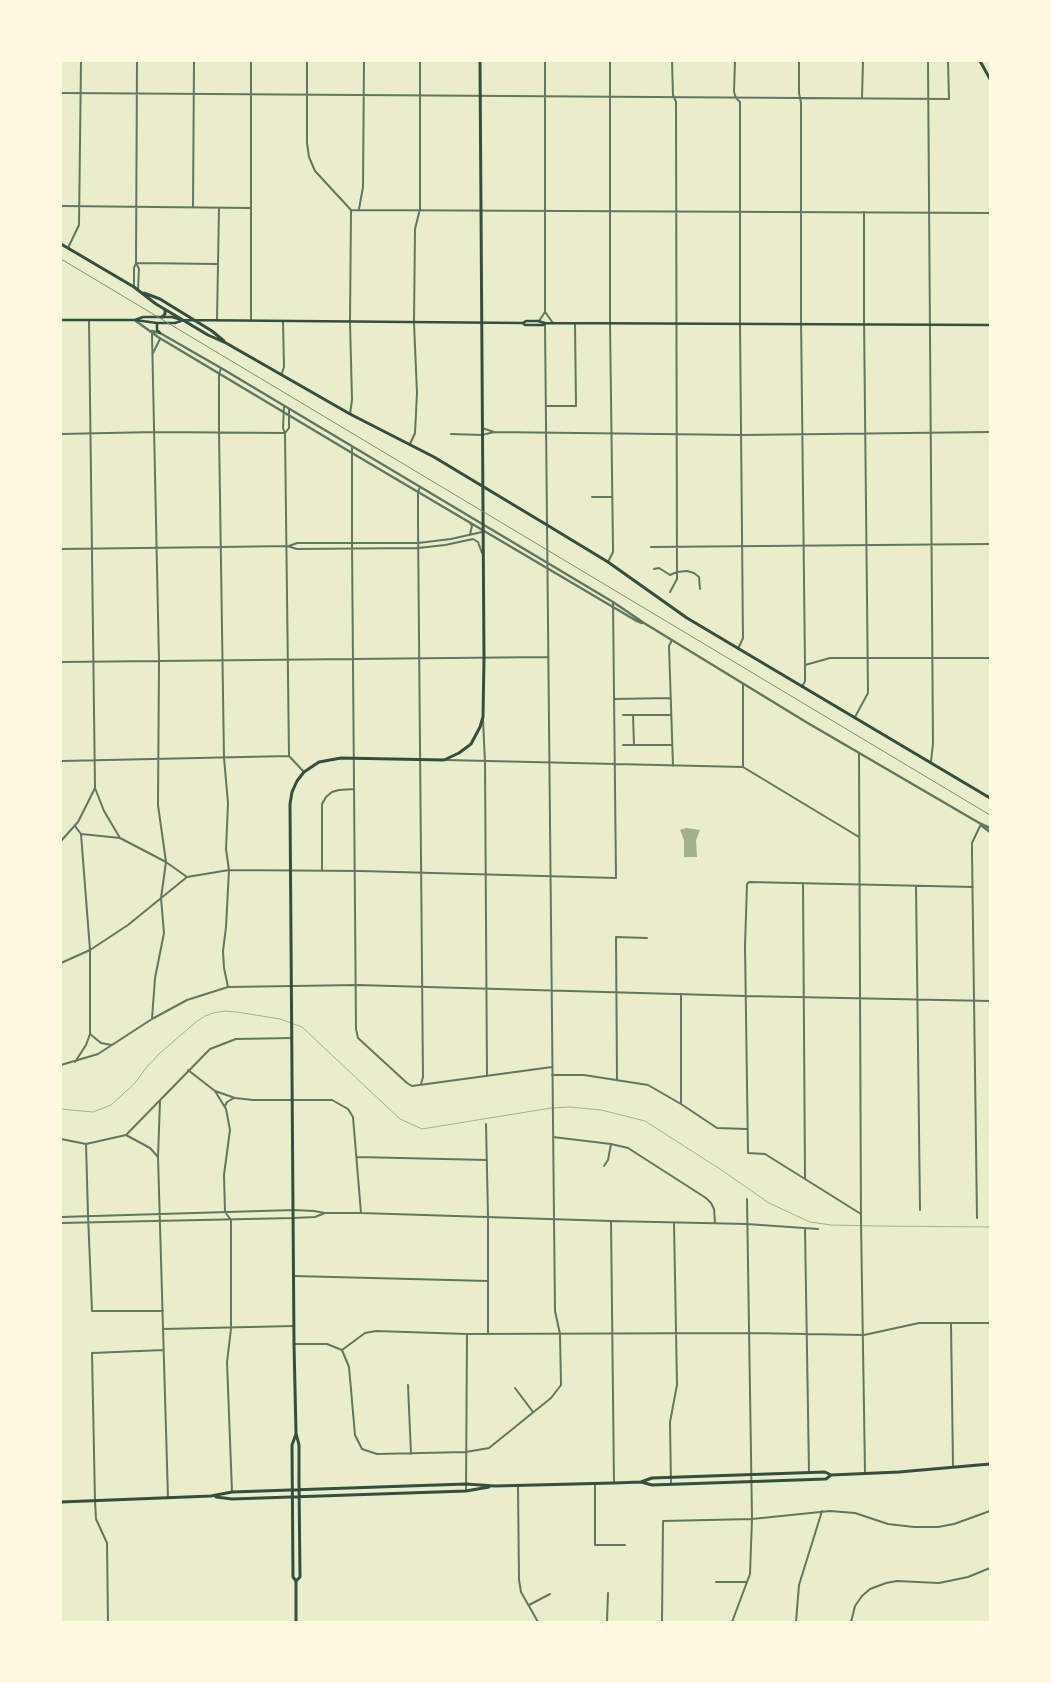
<!DOCTYPE html>
<html>
<head>
<meta charset="utf-8">
<style>
	body { margin:0 }
	#map { position:relative; width:1051px; height:1683px; overflow:hidden; background:#e9edc9; font-family:Spectral,serif }
	canvas { display:block }
	.frame { position:absolute; inset:0; border:62px solid #fefae0; pointer-events:none }
</style>
</head>
<body>
<div id="map">
<canvas width="1051" height="1683"></canvas>
<div class="frame"></div>
</div>
<script>
const context = document.querySelector('canvas').getContext('2d');
context.lineJoin = 'round';
function paint(path, color) {
  context.fillStyle = color;
  context.fill(path, 'evenodd');
}
function shape(rows) {
  const path = new Path2D();
  for (const r of rows) {
    path.moveTo(r[0], r[1]);
    for (let i = 2; i < r.length; i += 2) path.lineTo(r[i], r[i + 1]);
  }
  return path;
}
function stroke(path, color, width, dash) {
  context.strokeStyle = color;
  context.lineWidth = width;
  context.lineCap = dash ? 'butt' : 'round';
  context.setLineDash(dash || []);
  context.stroke(path);
}
paint(shape([
	[686,828,700,830,696,840,697,857,684,857,684,840,680,830]
]), '#a3b18a');
stroke(shape([
	[61,1109,93,1112,111,1105,135,1083,146,1068,160,1053,196,1022,205,1016,213,1013,225,1011,237,1012,280,1019,302,1027,400,1119,422,1129,551,1108,570,1107,601,1110,645,1121,720,1169,769,1203,810,1222,831,1225,879,1226,990,1227]
]), '#a3b18a', 1);
stroke(shape([
	[251,61,251,321],
	[307,61,307,143,309,157,315,171,351,210,990,213],
	[545,61,545,312,553,323],
	[735,61,734,92,736,98,740,102,740,324,743,638,738,649],
	[799,61,799,93,801,103,801,317,805,665,805,681,802,687],
	[928,61,933,744,931,761],
	[61,93,949,99,948,61],
	[862,98,863,61],
	[61,206,250,208],
	[193,207,194,61],
	[359,209,363,187,364,61],
	[68,248,79,225,81,61],
	[136,263,218,264],
	[136,263,139,269,138,290],
	[134,286,134,268,136,263,137,61],
	[89,320,95,788,104,811,120,838],
	[217,320,219,208],
	[539,321,545,312],
	[153,353,160,339],
	[221,368,219,374,219,432,224,758,228,803,226,849,229,870,226,927,223,951,224,968,228,987],
	[282,373,284,367,283,321],
	[546,406,576,406,575,323],
	[284,407,283,428,285,433,289,756],
	[350,414,352,400,350,322,351,210],
	[482,428,494,432],
	[285,433,289,428,289,410],
	[61,434,155,432,285,433],
	[451,434,482,435,494,432,742,435,990,432],
	[410,444,415,433,417,393,414,323,415,229,420,209,420,61],
	[352,448,352,543,356,1029,358,1038,407,1083,412,1086,552,1067],
	[420,487,418,492,418,525,423,1077,421,1084],
	[592,497,612,497],
	[470,534,472,526,470,523],
	[289,546,297,543,418,543,451,539,482,532],
	[651,547,990,544],
	[61,549,221,547,287,546,297,549,418,548,445,545,473,539,478,542,482,553],
	[608,562,613,552,613,548,610,323,610,61],
	[654,569,659,568,670,575,677,572,687,571,694,573,699,577,700,589],
	[670,592,677,579,676,102,673,95,672,61],
	[672,640,669,646,673,766],
	[61,662,548,657],
	[805,665,830,658,990,658],
	[743,684,743,767],
	[614,699,670,698],
	[623,715,671,715],
	[633,715,634,745],
	[855,717,868,693,864,317,864,212],
	[483,720,485,762,487,1076],
	[623,745,672,745],
	[859,754,861,1222,865,1472],
	[446,760,743,767,859,837],
	[61,761,289,756,304,772],
	[75,826,81,834,120,838,166,862,187,877],
	[61,841,78,822,95,788],
	[322,870,322,804,326,797,332,792,339,790,354,789],
	[803,883,805,1178],
	[916,886,920,1210],
	[61,963,90,950,128,925,187,877,229,870,360,871,616,878,613,602],
	[152,1019,155,978,164,933,161,898,166,862,158,805,159,661,152,334],
	[90,1034,101,1043,112,1045],
	[75,1062,86,1045,90,1034,90,950,81,834],
	[61,1065,98,1054,152,1019,187,1000,228,987,357,985,746,996,990,1001],
	[188,1070,215,1091,235,1098,253,1100,332,1100,348,1109,353,1117,361,1213],
	[552,1075,584,1075,648,1085,681,1104,717,1128,747,1129],
	[617,1080,616,937,647,938],
	[215,1091,226,1109,230,1130,224,1175,225,1212,231,1220,231,1329,227,1362,232,1492],
	[160,1101,158,1157,168,1498],
	[681,1104,681,994],
	[225,1106,227,1102,234,1098],
	[486,1124,488,1217,488,1334],
	[126,1135,210,1049,236,1039,292,1038],
	[553,1137,611,1144,628,1148,706,1198,711,1203,714,1209,715,1223],
	[61,1139,86,1144,126,1135,150,1148,158,1157],
	[86,1144,88,1215,92,1311,163,1311],
	[357,1157,487,1160],
	[604,1166,608,1160,611,1144],
	[861,1214,765,1154,748,1153,745,946,747,884,749,882,973,887],
	[61,1217,294,1210,314,1211,325,1213,361,1213,611,1221,747,1224,818,1229],
	[977,1218,972,852,972,843,981,824],
	[611,1221,614,1483],
	[61,1223,294,1218,315,1217,325,1213],
	[805,1229,809,1472],
	[294,1276,488,1281],
	[951,1323,953,1466],
	[163,1329,294,1326],
	[294,1344,327,1344,342,1350],
	[342,1350,349,1367,355,1435,362,1449,377,1454,466,1452,489,1448,551,1398,561,1385,560,1334,555,1311,554,1219,545,324],
	[342,1350,365,1333,376,1331,467,1334,750,1333,864,1335,919,1323,990,1323],
	[408,1385,411,1454],
	[515,1388,533,1412],
	[595,1483,595,1545,625,1545],
	[671,1484,670,1422,677,1385,674,1223],
	[518,1486,519,1580,521,1592,538,1622],
	[466,1491,467,1334],
	[716,1582,746,1582],
	[529,1605,550,1594],
	[108,1622,107,1543,96,1519,95,1501,92,1353,164,1350],
	[607,1622,608,1593],
	[662,1622,663,1521,752,1519,830,1511,855,1513,888,1524,914,1527,938,1527,954,1524,990,1511],
	[732,1622,750,1574,752,1519,747,1199],
	[796,1622,799,1585,822,1511],
	[851,1622,855,1606,862,1596,870,1589,886,1583,897,1581,939,1583,968,1577,990,1568]
]), '#617663', 2);
stroke(shape([
	[136,321,158,337,352,453,635,620,642,623],
	[152,331,160,333,221,368,613,602,644,623,806,722,981,824,990,828],
	[982,826,990,832]
]), '#617663', 2.5);
stroke(shape([
	[61,320,135,320,157,323,175,323,181,321],
	[135,320,143,317,172,317,182,320,523,323,525,325,543,325,545,323,990,325],
	[523,323,526,321,538,321,545,323],
	[157,324,157,330,160,333]
]), '#344e41', 2.5);
stroke(shape([
	[980,61,990,79],
	[61,244,134,287,156,304,208,335,226,343,350,414,434,457,547,525,608,562,687,618,990,798],
	[144,293,160,299,212,331,224,341],
	[162,317,165,314,165,310],
	[296,1434,292,1445,293,1577,296,1581,296,1622],
	[641,1482,652,1485,826,1479,831,1475],
	[216,1497,232,1499,466,1491,489,1487],
	[61,1502,211,1496,232,1492,466,1484,495,1486,614,1483,641,1482,652,1478,825,1472,831,1475,899,1472,990,1464],
	[296,1581,300,1577,299,1483,299,1445,296,1433,294,1344,290,804,292,792,297,781,304,772,319,762,341,758,444,760,459,753,471,744,480,727,483,717,484,658,480,61]
]), '#344e41', 3);
stroke(shape([
	[61,259,990,815]
]), '#7c8e77', 1);
</script>
</body>
</html>
